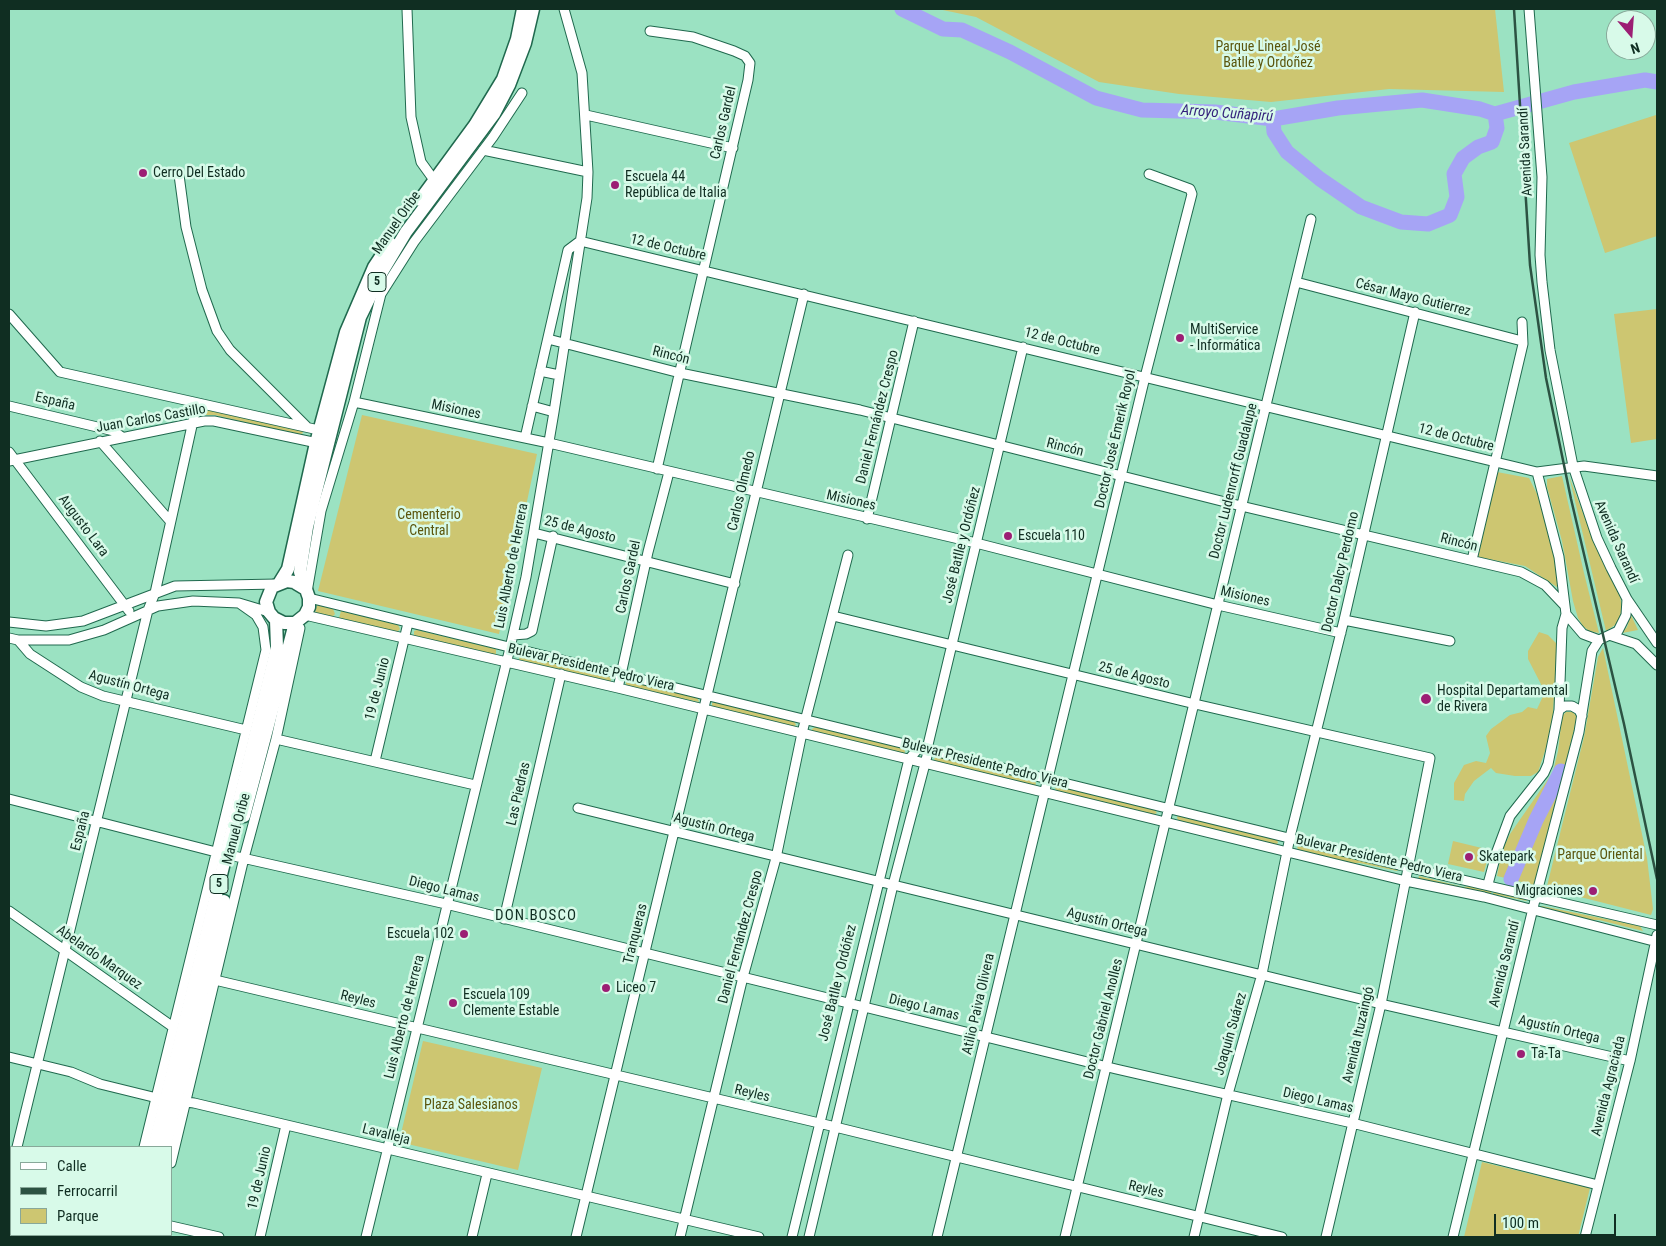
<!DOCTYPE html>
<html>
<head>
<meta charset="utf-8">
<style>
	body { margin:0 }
	#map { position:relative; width:1666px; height:1246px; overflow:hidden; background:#9be2c2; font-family:"Roboto Condensed",sans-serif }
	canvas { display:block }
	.frame { position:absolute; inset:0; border:10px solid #102e22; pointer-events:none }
	.legend { position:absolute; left:10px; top:1146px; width:162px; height:90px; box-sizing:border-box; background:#d8fae9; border:1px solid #88a899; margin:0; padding:6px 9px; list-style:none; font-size:15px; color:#102e22 }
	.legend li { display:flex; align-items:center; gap:10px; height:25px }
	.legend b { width:25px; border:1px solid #88a899 }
	.north { position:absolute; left:1606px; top:10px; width:50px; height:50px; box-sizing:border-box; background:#d8fae9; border:1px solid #88a899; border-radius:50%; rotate:162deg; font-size:14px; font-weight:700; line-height:20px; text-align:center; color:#102e22 }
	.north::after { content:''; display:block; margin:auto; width:18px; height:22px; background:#9c1e74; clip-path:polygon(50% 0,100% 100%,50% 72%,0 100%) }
	.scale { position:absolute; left:1494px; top:1214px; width:122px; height:22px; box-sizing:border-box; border:2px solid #102e22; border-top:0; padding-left:6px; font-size:15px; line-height:18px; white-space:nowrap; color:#102e22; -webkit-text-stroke:4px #d8fae9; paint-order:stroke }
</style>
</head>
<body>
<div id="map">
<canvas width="1666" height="1246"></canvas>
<div class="frame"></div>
<ul class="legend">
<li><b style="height:6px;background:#fff"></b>Calle</li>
<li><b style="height:6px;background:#2c5242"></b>Ferrocarril</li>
<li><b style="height:14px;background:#cdc671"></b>Parque</li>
</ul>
<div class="north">N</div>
<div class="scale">100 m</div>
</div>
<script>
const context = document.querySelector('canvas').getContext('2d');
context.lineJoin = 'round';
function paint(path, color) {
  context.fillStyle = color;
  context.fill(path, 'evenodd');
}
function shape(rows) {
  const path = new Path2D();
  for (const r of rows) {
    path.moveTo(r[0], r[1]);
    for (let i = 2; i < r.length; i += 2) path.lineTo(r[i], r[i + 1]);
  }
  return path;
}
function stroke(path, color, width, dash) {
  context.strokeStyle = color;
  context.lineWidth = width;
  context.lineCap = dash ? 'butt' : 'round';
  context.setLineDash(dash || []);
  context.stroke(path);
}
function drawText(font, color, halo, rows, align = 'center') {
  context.font = font + ' "Roboto Condensed",sans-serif';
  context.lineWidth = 5;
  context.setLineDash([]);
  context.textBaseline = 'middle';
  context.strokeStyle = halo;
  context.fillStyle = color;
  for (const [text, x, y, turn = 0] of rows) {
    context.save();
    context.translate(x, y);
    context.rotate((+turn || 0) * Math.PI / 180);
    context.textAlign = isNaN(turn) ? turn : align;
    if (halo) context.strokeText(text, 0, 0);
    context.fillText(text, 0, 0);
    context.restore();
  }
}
paint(shape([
	[938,9,1495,9,1504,92,1389,89,1271,102,1179,94,1099,82,976,17],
	[1656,115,1657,236,1605,253,1569,143],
	[1657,309,1657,439,1631,443,1614,314],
	[204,408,302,430,303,433,299,435,215,415,203,415,201,410],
	[362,415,537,454,499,634,318,591],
	[1497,472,1529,478,1537,494,1557,559,1560,589,1525,566,1478,557],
	[1562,476,1584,573,1599,633,1589,631,1583,626,1578,618,1573,601,1562,541,1547,487,1547,479],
	[1569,476,1596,548,1620,595,1622,609,1619,619,1615,625,1606,631],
	[317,605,333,609,335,614,332,617,315,613],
	[341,611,398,625,400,629,397,632,339,618],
	[1631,615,1638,630,1622,633,1627,627],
	[417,630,496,649,496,654,494,655,414,636,414,631],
	[1539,632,1548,635,1557,644,1552,730,1538,772,1531,776,1515,776,1496,773,1491,768,1474,781,1465,794,1464,801,1454,800,1454,783,1464,765,1476,761,1486,763,1490,753,1486,736,1491,729,1510,715,1522,712,1528,707,1537,709,1545,692,1528,659,1528,651],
	[1603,648,1647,858,1653,909,1651,915,1549,889,1547,886,1584,737,1598,657],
	[521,655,610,676,611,681,609,683,520,662,519,657],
	[628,681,697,697,699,702,626,687,626,682],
	[716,701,794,721,796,725,793,728,712,707,712,703],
	[1566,712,1573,712,1577,717,1541,869,1534,885,1497,876,1502,851,1510,834,1553,772,1558,751,1562,716],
	[817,726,904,747,905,752,904,754,812,731,812,729],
	[937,756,1034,779,1036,784,1035,786,936,762,934,759],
	[1059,785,1154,809,1157,813,1152,815,1057,792,1055,788],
	[1179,815,1277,839,1278,843,1275,845,1178,821,1177,817],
	[1453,841,1490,850,1484,872,1448,864],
	[1301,845,1399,869,1397,871,1360,863,1345,863,1299,851,1297,847],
	[1419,876,1463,887,1472,886,1492,890,1491,894,1463,891,1418,880],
	[1494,891,1526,899,1527,901,1493,894],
	[1542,906,1640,926,1643,931,1599,920,1582,920,1539,907],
	[423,1041,542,1068,518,1170,399,1142],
	[1482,1162,1590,1188,1578,1237,1464,1237]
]), '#cdc671');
stroke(shape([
	[902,9,943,29,962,30,1010,52,1096,98,1142,110,1215,112,1273,119,1338,108,1422,100,1480,109,1495,114,1574,92,1645,80,1657,82],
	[1273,119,1274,132,1287,152,1320,179,1361,207,1401,222,1428,224,1450,215,1457,197,1454,174,1463,158,1478,147,1492,142,1497,128,1495,114],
	[1511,879,1536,820,1561,771]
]), '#a6a4f5', 15);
const minor = shape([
	[407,9,411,117,421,162,434,180],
	[1529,9,1542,177,1540,255,1542,282,1550,350,1573,466,1597,538,1611,568,1627,599,1657,643],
	[650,31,693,37,734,51,745,56,750,63,748,80,657,469],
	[586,115,733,148],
	[483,150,588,172],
	[179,175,186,227,202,290,217,331,230,350,307,427],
	[1296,282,1522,341],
	[9,314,60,372,323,431],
	[548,339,680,373,860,410,1241,506,1521,572,1545,585,1564,605],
	[540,371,559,375],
	[354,402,549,443,976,543,1218,605,1341,633],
	[9,406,114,431,122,437],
	[532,406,554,412],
	[525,438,568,250,580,241,1537,472,1584,466,1657,476],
	[100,441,170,521],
	[9,452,129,611],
	[9,461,204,421,214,421,322,444],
	[1537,472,1559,557,1566,614,1583,634,1599,640],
	[867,519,914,321],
	[534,533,735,584],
	[1472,560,1523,344,1522,322],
	[307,592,321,511,354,402,381,294,414,242,493,137,522,93],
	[309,598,1407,867,1657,925],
	[305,615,618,688,1406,881,1484,897,1657,942],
	[833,616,1195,704,1430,758,1381,1004,1326,1237],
	[1344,620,1450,641],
	[9,622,46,626,83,621,175,586,277,584],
	[513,635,526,634,532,631,553,536],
	[1612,636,1636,644,1657,665],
	[9,638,18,640,69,640,104,630,158,606,193,601,239,603,269,612],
	[18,640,30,654,81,687,103,696,246,730],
	[618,688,648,552,669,472],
	[1559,710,1565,706,1572,706,1579,710,1582,716],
	[276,739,475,785],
	[375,761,408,623],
	[9,799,216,852,446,904,1116,1069,1352,1123,1598,1185],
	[578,808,1381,1004,1630,1061],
	[1488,884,1497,851,1510,816,1544,773,1548,764,1559,710,1562,628,1566,614],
	[9,911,173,1027],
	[504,919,561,674],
	[215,980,819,1123,1282,1237],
	[9,1057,71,1072,100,1084,157,1098,194,1103,759,1237],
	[17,1147,148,610,155,593,197,403],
	[144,1147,266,650,263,627,256,615,239,603],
	[171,1163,244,858,276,739,300,628],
	[9,1182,11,1171],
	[171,1226,219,1237],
	[120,1237,121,1235],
	[153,1237,153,1235],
	[260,1237,286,1125],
	[366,1237,510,648,526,577,554,412,587,198,588,172,582,73,564,9],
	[472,1237,487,1174],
	[576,1237,804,294],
	[680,1237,743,977,776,858,802,733,848,555],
	[792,1237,909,759,918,749,924,749],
	[809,1237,893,885,927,756,927,749,1023,347],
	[937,1237,1145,377,1192,194,1190,189,1149,174],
	[1065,1237,1311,219],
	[1194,1237,1228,1094,1262,974,1290,837,1344,620,1415,312],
	[1453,1237,1536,896,1579,732,1592,651,1599,640,1618,631,1626,615,1627,599],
	[1585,1237,1630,1061,1657,935]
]);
const highway = shape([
	[420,200,475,125,503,79,517,39,523,9],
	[280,582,288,569,316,443,346,332,374,267,390,243],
	[304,588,294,582,287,581,272,587,266,602,269,612,274,618,284,623,295,623,305,615,309,607,309,598,300,572,307,527,360,317,382,272,406,232,494,114,509,85,525,43,533,9],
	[244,816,295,623],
	[154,1147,277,647,276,620],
	[165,1147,224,901],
	[131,1237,131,1235],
	[143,1237,144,1235]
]);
stroke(minor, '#20694e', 11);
stroke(highway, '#20694e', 15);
stroke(minor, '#fff', 9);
stroke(highway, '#fff', 12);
stroke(shape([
	[1514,9,1530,265,1546,378,1571,499,1624,724,1657,879]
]), '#2c5242', 2.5);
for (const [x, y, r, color] of [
	[143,173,5,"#9c1e74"],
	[615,185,5,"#9c1e74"],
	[1180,338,5,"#9c1e74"],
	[1008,536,5,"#9c1e74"],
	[1426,699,6,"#9c1e74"],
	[1469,857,5,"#9c1e74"],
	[1593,891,5,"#9c1e74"],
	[464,934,5,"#9c1e74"],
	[606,988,5,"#9c1e74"],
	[453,1003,5,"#9c1e74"],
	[1521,1054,5,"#9c1e74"]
]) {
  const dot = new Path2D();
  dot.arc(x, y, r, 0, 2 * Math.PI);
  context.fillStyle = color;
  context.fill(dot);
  stroke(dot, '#d8fae9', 2);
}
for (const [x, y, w] of [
	[377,282,18],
	[219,884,18]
]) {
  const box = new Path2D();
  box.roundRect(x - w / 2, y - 9.5, w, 19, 4);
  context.fillStyle = '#d8fae9';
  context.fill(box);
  stroke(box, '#102e22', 1);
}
drawText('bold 12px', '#102e22', null, [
	["5",377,282],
	["5",219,884]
]);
drawText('14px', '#5b550c', '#d8fae9', [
	["Parque Lineal José",1268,47],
	["Batlle y Ordoñez",1268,63],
	["Cementerio",429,515],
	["Central",429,531],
	["Parque Oriental",1600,855],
	["Plaza Salesianos",471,1105]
]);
drawText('14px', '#102e22', '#d8fae9', [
	["Carlos Gardel",724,123,-77],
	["Avenida Sarandí",1526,152,-93],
	["Manuel Oribe",397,223,-55],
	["12 de Octubre",668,248,13],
	["César Mayo Gutierrez",1413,298,14],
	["12 de Octubre",1062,342,14],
	["Rincón",671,356,14],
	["España",55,402,13],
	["Misiones",456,410,12],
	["Daniel Fernández Crespo",878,417,-76],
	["Juan Carlos Castillo",151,419,-10],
	["12 de Octubre",1456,438,14],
	["Doctor José Emerik Royol",1116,439,-77],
	["Rincón",1065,448,14],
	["Doctor Ludenrorff Guadalupe",1234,481,-76],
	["Carlos Olmedo",742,491,-77],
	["Misiones",851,501,13],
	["Augusto Lara",83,526,53],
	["25 de Agosto",580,530,14],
	["Avenida Sarandí",1616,542,66],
	["Rincón",1459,543,14],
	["José Batlle y Ordóñez",962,545,-76],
	["Luis Alberto de Herrera",512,566,-79],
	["Doctor Dalcy Perdomo",1341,572,-77],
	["Carlos Gardel",629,577,-78],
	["Misiones",1245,597,13],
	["Bulevar Presidente Pedro Viera",591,668,13],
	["25 de Agosto",1134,676,14],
	["Agustín Ortega",129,686,15],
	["19 de Junio",378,689,-76],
	["Bulevar Presidente Pedro Viera",985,764,14],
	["Las Piedras",519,794,-77],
	["Agustín Ortega",714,828,14],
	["Manuel Oribe",237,829,-75],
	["España",81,831,-76],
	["Bulevar Presidente Pedro Viera",1379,859,13],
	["Diego Lamas",444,890,14],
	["Agustín Ortega",1107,923,14],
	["Tranqueras",636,934,-76],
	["Daniel Fernández Crespo",741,937,-75],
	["Abelardo Marquez",99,958,35],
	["Avenida Sarandí",1505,964,-76],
	["José Batlle y Ordóñez",838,983,-76],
	["Reyles",358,1000,14],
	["Atilio Paiva Olivera",979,1004,-77],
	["Diego Lamas",924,1008,14],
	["Luis Alberto de Herrera",405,1017,-76],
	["Doctor Gabriel Anolles",1104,1019,-76],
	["Agustín Ortega",1559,1030,13],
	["Joaquín Suárez",1231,1034,-74],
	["Avenida Ituzaingó",1359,1035,-77],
	["Avenida Agraciada",1609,1086,-76],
	["Reyles",752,1094,13],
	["Diego Lamas",1318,1101,13],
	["Lavalleja",386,1135,14],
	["19 de Junio",260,1178,-77],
	["Reyles",1146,1190,13]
]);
drawText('14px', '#102e22', '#d8fae9', [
	["Cerro Del Estado",153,173],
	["Escuela 44",625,177],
	["República de Italia",625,193],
	["MultiService",1190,330],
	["- Informática",1190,346],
	["Escuela 110",1018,536],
	["Hospital Departamental",1437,691],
	["de Rivera",1437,707],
	["Skatepark",1479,857],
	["Migraciones",1583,891,"right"],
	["Escuela 102",454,934,"right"],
	["Liceo 7",616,988],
	["Escuela 109",463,995],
	["Clemente Estable",463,1011],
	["Ta-Ta",1531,1054]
], 'left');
drawText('italic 15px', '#321f7b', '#d8fae9', [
	["Arroyo Cuñapirú",1227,114,4]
]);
context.letterSpacing = '1px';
drawText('15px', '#102e22', '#d8fae9', [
	["DON BOSCO",536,916]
]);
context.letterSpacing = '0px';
</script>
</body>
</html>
